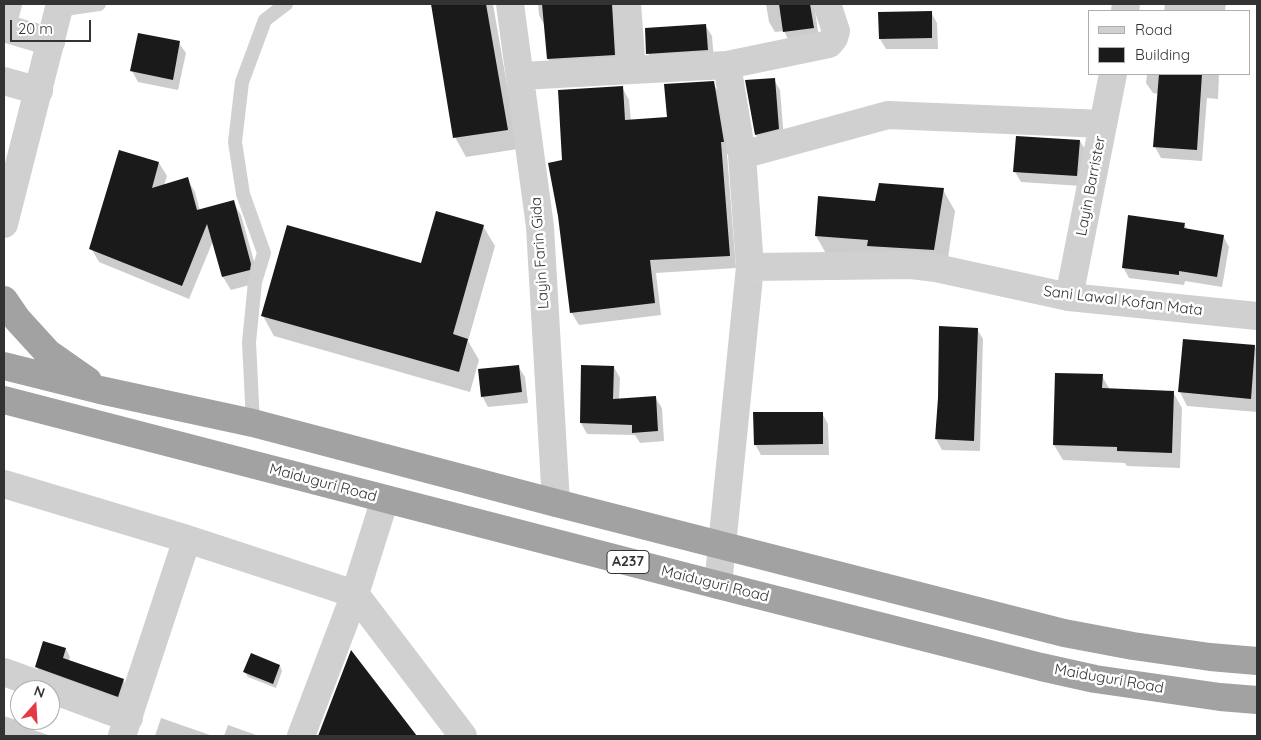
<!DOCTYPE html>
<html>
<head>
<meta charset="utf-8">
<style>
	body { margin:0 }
	#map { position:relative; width:1261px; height:740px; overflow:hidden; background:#fff; font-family:Quicksand,sans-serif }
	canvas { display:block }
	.frame { position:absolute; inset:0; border:5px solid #333; pointer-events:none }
	.legend { position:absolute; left:1088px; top:10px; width:162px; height:65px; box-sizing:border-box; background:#fff; border:1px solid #adadad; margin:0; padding:6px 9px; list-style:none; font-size:15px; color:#333 }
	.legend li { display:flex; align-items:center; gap:10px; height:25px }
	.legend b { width:25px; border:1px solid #adadad }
	.north { position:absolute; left:10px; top:680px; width:50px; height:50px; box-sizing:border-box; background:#fff; border:1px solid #adadad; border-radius:50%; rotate:19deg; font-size:14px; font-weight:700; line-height:20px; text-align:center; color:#333 }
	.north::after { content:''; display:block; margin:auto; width:18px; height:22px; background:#e63946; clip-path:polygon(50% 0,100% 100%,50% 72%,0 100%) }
	.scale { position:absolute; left:10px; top:20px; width:81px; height:22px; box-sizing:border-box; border:2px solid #333; border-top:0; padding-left:6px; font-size:15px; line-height:18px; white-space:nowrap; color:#333; -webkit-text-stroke:4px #fff; paint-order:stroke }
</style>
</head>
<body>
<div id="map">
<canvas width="1261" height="740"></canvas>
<div class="frame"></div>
<ul class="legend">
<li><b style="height:6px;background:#d0d0d0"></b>Road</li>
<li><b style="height:14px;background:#1a1a1a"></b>Building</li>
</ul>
<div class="north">N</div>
<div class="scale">20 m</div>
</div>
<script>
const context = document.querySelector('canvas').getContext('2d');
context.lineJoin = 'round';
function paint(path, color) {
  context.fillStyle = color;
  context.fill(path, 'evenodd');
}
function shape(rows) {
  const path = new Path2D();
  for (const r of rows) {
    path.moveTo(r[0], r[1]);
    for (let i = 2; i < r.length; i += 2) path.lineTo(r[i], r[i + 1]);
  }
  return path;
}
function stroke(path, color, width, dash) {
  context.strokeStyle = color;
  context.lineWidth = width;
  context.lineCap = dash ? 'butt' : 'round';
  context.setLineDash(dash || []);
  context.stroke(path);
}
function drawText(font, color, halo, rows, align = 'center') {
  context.font = font + ' Quicksand,sans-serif';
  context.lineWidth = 5;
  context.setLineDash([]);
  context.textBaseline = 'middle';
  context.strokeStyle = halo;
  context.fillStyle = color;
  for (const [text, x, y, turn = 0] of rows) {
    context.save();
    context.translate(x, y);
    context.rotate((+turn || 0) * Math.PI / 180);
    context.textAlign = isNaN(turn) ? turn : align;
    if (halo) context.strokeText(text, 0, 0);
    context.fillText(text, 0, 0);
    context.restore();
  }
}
paint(shape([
	[432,4,493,4,518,149,466,157,455,137],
	[538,4,622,4,620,65,554,69,548,59,545,26,539,15],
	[766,4,814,4,819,38,790,43,784,31,775,32,769,22],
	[1165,4,1226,4,1225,11,1164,11],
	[931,12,937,23,938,49,886,49,880,39],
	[705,25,712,36,714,61,654,64,648,53],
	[179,43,186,53,178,90,138,82,132,71],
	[1147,74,1219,74,1218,99,1207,98,1202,161,1161,158,1155,147,1159,94,1153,93,1146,83],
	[774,80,780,90,784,139,762,145,756,135,747,82],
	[713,83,720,95,730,154,727,154,736,268,656,273,661,315,579,325,571,312,564,162,622,87,629,100,631,121,669,118],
	[1080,141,1086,151,1082,186,1021,182,1015,172],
	[159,163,167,176,164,186,187,179,195,192,200,211,233,202,241,215,259,279,257,283,231,290,223,277,213,241,189,299,99,262,91,248],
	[943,190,955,211,946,271,828,257,816,236,876,202],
	[1184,224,1188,230,1223,236,1229,247,1222,287,1185,281,1184,285,1129,278,1123,267],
	[483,226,495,246,468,341,479,360,470,392,274,336,263,316,422,265],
	[977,329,983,339,980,451,942,450,936,439,939,398],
	[1184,340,1257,348,1257,412,1187,406,1180,392],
	[518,366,525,377,528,403,488,407,482,396],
	[583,366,614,367,620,378,619,400,655,397,662,408,664,441,640,443,635,435,587,434,581,423],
	[1102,376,1110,390,1173,392,1182,408,1180,468,1127,466,1125,463,1063,460,1054,445],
	[822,413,828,424,829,455,761,455,755,444],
	[66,649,70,657,69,661,123,680,128,688,123,705,41,675,36,666],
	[280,666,282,671,276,688,248,677,245,672],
	[4,716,19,721,22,726,51,736,4,736],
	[161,718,213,736,155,736],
	[228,725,259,736,224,736]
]), '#0003');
paint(shape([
	[431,4,486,4,508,130,453,138],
	[542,4,612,4,615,55,547,59],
	[779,4,810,4,814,28,783,32],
	[932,11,932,38,879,39,878,12],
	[706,24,708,50,646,54,645,28],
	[138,33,180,41,173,80,130,71],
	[1159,74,1202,74,1197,150,1153,147],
	[775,78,779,129,755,135,745,80],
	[714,81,724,142,721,142,730,256,650,260,655,303,570,313,558,216,548,163,562,160,558,90,623,86,625,120,667,117,664,84],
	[1016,136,1080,140,1077,176,1013,172],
	[119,150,159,162,152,188,188,177,197,210,234,200,251,264,250,270,222,277,207,224,182,286,89,249],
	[879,183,944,188,934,250,867,246,868,240,815,236,818,196,875,201],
	[436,211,484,225,453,334,468,339,459,372,261,316,287,225,421,263],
	[1128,215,1185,223,1184,228,1224,235,1217,277,1179,271,1179,275,1122,268],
	[939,326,978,328,974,441,935,439,938,398],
	[1183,339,1255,345,1251,399,1178,392],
	[519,365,522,392,481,397,478,369],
	[581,365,614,366,613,399,656,396,658,431,632,433,632,425,580,423],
	[1055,373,1103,374,1102,388,1174,391,1172,453,1117,451,1117,447,1053,445],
	[753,412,823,412,823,444,754,445],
	[43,641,66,648,63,658,124,679,118,697,35,667],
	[351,650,417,736,318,736],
	[251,653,280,665,273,684,243,672]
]), '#1a1a1a');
stroke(shape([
	[58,10,99,4],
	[253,423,249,342,255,282,264,253,243,194,235,142,242,82,265,20,286,4]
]), '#d0d0d0', 14);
stroke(shape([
	[510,4,540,227,556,503],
	[627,4,632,70,727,65,829,44,834,38,836,31,827,4],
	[1125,11,1126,4],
	[4,28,51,42],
	[521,76,632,70],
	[4,81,39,91],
	[742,155,888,115,1103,124],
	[750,267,911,265,936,268,1069,297,1257,316],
	[1069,297,1113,74],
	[4,484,187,539,355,594,463,736],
	[718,585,750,267,742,155,727,65],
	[4,672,129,718],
	[122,736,187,539],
	[301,736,355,594,385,499]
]), '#d0d0d0', 28);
stroke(shape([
	[4,19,8,4],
	[4,224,60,4]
]), '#d0d0d0', 28);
stroke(shape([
	[4,300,17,319,48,353,88,381],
	[4,366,100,390,253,423,556,503,1064,633,1133,646,1210,657,1257,661],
	[4,400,718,585,1041,667,1095,679,1220,697,1257,700]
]), '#a2a2a2', 28);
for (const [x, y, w] of [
	[628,562,42]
]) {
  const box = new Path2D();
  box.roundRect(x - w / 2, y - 11.5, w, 23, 4);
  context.fillStyle = '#fff';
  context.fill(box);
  stroke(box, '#333', 1);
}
drawText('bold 14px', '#333', null, [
	["A237",628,562]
]);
drawText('15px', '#333', '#fff', [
	["Layin Barrister",1091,186,-79],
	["Layin Farin Gida",540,253,-94],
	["Sani Lawal Kofan Mata",1123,301,7],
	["Maiduguri Road",323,483,15],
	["Maiduguri Road",715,584,14],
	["Maiduguri Road",1109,679,10]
]);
</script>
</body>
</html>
